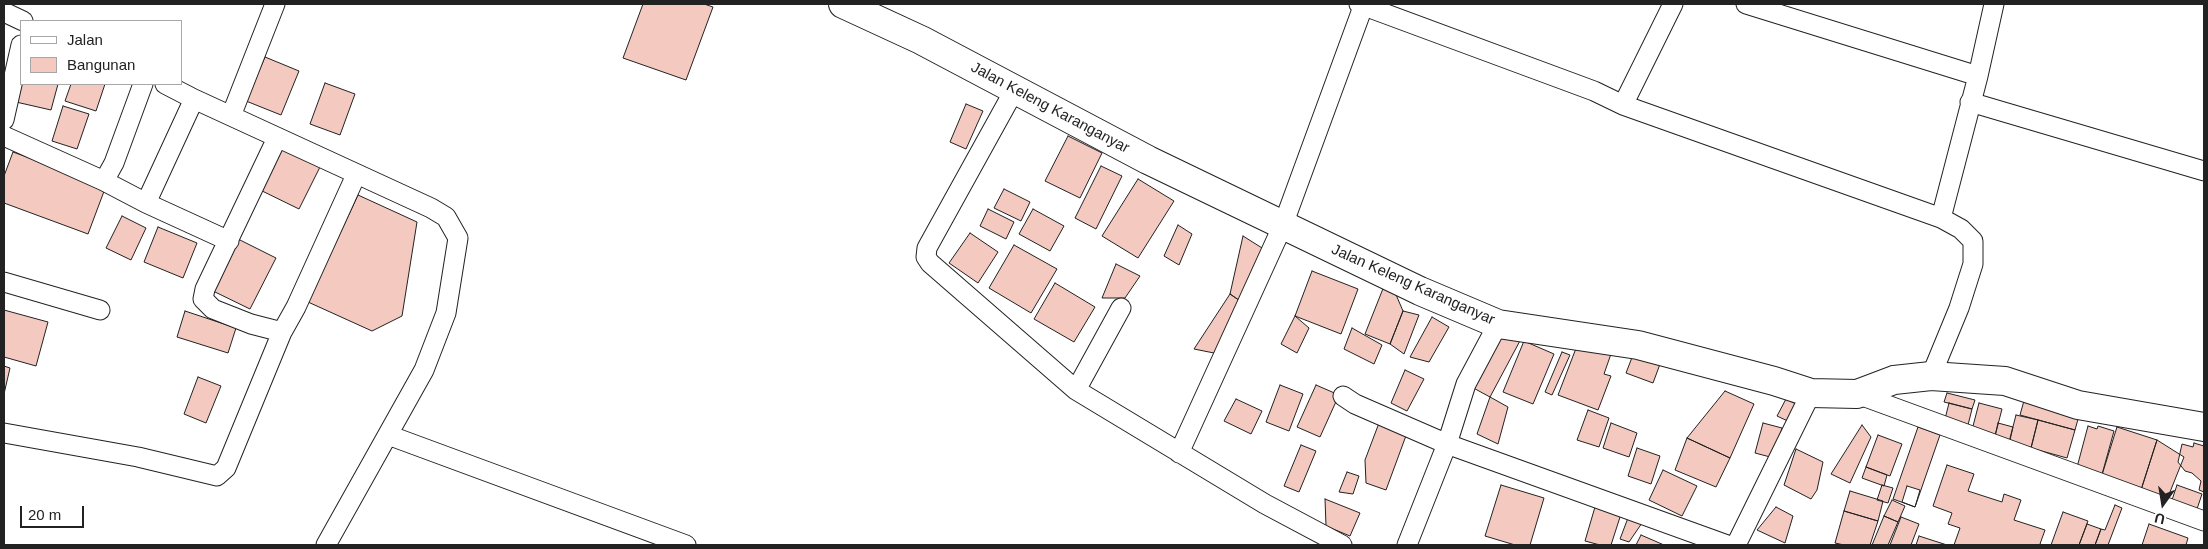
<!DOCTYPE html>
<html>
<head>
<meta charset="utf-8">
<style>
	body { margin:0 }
	#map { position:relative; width:2208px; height:549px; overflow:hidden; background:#fff; font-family:Arial,sans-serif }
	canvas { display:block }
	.frame { position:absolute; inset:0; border:5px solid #222; pointer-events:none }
	.legend { position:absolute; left:20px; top:20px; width:162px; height:65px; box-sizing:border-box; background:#fff; border:1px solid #a7a7a7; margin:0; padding:6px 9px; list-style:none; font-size:15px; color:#222 }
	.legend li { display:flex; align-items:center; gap:10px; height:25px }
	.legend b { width:25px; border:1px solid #a7a7a7 }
	.north { position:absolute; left:2138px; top:479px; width:50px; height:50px; -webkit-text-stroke:4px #fff; paint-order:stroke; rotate:193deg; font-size:14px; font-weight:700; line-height:20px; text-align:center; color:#222 }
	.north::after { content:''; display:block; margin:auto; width:18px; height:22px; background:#222; clip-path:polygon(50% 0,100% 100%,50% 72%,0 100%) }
	.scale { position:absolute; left:20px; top:506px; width:64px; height:22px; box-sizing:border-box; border:2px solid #222; border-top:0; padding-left:6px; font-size:15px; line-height:18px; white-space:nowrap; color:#222; -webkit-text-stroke:4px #fff; paint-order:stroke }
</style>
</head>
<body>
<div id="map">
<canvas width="2208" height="549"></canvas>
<div class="frame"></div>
<ul class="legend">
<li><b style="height:6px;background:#fff"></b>Jalan</li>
<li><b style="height:14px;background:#f3c9c0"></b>Bangunan</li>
</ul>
<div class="north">U</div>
<div class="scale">20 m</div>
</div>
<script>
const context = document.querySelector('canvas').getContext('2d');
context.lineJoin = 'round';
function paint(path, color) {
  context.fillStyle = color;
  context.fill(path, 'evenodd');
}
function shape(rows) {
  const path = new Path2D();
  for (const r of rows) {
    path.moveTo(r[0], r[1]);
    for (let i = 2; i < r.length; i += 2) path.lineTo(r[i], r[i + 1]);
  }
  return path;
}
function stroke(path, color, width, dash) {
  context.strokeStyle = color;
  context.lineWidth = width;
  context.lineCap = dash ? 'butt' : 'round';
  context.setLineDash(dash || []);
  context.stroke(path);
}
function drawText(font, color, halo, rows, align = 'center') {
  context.font = font + ' Arial,sans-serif';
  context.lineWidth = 4;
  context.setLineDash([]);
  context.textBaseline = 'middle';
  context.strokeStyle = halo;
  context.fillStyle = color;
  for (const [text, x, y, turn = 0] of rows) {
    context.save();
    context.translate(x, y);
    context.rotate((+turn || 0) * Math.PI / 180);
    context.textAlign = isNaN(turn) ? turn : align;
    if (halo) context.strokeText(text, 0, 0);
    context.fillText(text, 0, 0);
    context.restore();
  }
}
const building = shape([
	[643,4,704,4,713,7,686,80,623,58,643,4],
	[265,57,299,71,281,115,246,101,265,57],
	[325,83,355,94,340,135,310,124,325,83],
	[21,84,58,84,51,110,16,102,21,84],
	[71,84,105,84,96,111,65,101,71,84],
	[966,104,983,111,966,149,950,142,966,104],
	[63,106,89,114,77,149,52,141,63,106],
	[1068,136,1102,153,1080,198,1045,181,1068,136],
	[275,145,320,167,299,209,254,187,275,145],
	[13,152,106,186,88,234,4,203,4,176,13,152],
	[1101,166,1122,176,1096,229,1075,218,1101,166],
	[1138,179,1174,201,1138,258,1102,236,1138,179],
	[1004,189,1030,202,1021,221,994,208,1004,189],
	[358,195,417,222,402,316,372,331,308,302,358,195],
	[988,209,1014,222,1006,239,980,226,988,209],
	[1033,209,1064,226,1050,251,1019,234,1033,209],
	[122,216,146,228,131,260,106,248,122,216],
	[1178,225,1192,234,1179,265,1164,256,1178,225],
	[158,227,197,243,183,278,144,262,158,227],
	[970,233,998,252,978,283,949,263,970,233],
	[1243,236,1270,253,1246,305,1230,294,1243,236],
	[238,239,276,258,250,309,213,291,238,239],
	[1014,245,1057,269,1031,313,989,288,1014,245],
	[1116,264,1140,276,1125,298,1102,298,1116,264],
	[1312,271,1358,289,1341,334,1295,316,1312,271],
	[1388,276,1403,311,1390,344,1365,334,1388,276],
	[1055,283,1095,307,1074,342,1034,319,1055,283],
	[1230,294,1246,305,1224,355,1194,349,1230,294],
	[4,310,48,322,36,366,4,357,4,310],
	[185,311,236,328,228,353,177,337,185,311],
	[1403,311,1419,315,1404,354,1390,344,1403,311],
	[1295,316,1309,328,1297,353,1281,344,1295,316],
	[1432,317,1449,327,1429,362,1410,357,1432,317],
	[1498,324,1522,337,1490,397,1466,384,1498,324],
	[1352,328,1382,345,1374,364,1344,349,1352,328],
	[1580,338,1612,351,1604,374,1611,376,1598,410,1558,395,1580,338],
	[1524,341,1554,354,1533,404,1503,392,1524,341],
	[1636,347,1663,356,1653,383,1626,373,1636,347],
	[1562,352,1570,355,1552,395,1545,392,1562,352],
	[4,366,10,368,4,394,4,366],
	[1405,370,1424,379,1407,411,1391,403,1405,370],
	[198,377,221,386,206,423,184,414,198,377],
	[1280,385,1303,394,1289,431,1266,422,1280,385],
	[1316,385,1339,395,1320,437,1297,427,1316,385],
	[1725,391,1754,404,1730,458,1687,438,1725,391],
	[1947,393,1975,400,1972,409,1944,402,1947,393],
	[1490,397,1508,407,1498,444,1477,434,1490,397],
	[2025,397,2080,412,2075,430,2020,415,2025,397],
	[1236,399,1262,411,1251,434,1224,421,1236,399],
	[1786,399,1800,406,1792,423,1777,416,1786,399],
	[1949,403,1972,409,1967,429,1944,423,1949,403],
	[1979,403,2002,409,1995,436,1972,430,1979,403],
	[1588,410,1609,418,1599,447,1577,440,1588,410],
	[2016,415,2038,420,2031,448,2009,442,2016,415],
	[2038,420,2075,430,2067,458,2031,448,2038,420],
	[1379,423,1407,433,1386,490,1366,483,1365,460,1379,423],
	[1611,423,1637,433,1629,457,1603,448,1611,423],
	[1763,423,1782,428,1774,458,1755,453,1763,423],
	[1998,423,2013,427,2010,440,1995,436,1998,423],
	[1862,425,1871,437,1850,483,1831,474,1862,425],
	[2088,426,2097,429,2098,426,2114,431,2101,478,2076,471,2088,426],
	[1918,427,1940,435,1915,507,1893,499,1918,427],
	[2117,427,2157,440,2141,490,2101,478,2117,427],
	[1878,435,1902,444,1890,476,1866,467,1878,435],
	[1687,438,1730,458,1716,487,1675,470,1687,438],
	[2157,440,2184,457,2166,502,2141,490,2157,440],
	[2194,443,2204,446,2204,492,2199,490,2201,481,2192,473,2185,471,2178,462,2182,444,2193,447,2194,443],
	[1301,445,1316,451,1299,492,1284,486,1301,445],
	[1637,448,1660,456,1651,484,1628,476,1637,448],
	[1796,449,1823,462,1817,490,1811,499,1784,485,1796,449],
	[1947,465,1974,474,1968,491,2002,502,2004,494,2021,500,2014,520,2045,530,2040,544,2043,545,1954,545,1960,528,1948,524,1952,513,1933,506,1947,465],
	[1866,467,1887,475,1884,486,1862,478,1866,467],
	[1663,470,1697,486,1682,516,1649,500,1663,470],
	[1347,472,1359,476,1353,494,1339,492,1347,472],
	[1501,485,1544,498,1530,545,1515,545,1485,536,1501,485],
	[1882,485,1893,488,1888,503,1877,500,1882,485],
	[2177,485,2202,494,2196,512,2171,503,2177,485],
	[1907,486,1920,490,1915,507,1902,502,1907,486],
	[1850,491,1883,501,1878,521,1844,511,1850,491],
	[1325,499,1360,513,1350,536,1326,526,1325,499],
	[1892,500,1905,506,1898,522,1884,516,1892,500],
	[2115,505,2122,508,2108,545,2095,545,2101,529,2105,530,2115,505],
	[1595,507,1621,514,1611,545,1600,545,1585,541,1595,507],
	[1776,507,1793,516,1785,543,1757,530,1776,507],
	[1844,511,1878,521,1870,545,1844,545,1835,543,1844,511],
	[2063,512,2088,521,2079,545,2051,545,2063,512],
	[1884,516,1898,522,1888,545,1872,545,1884,516],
	[1901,517,1919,524,1911,545,1890,545,1901,517],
	[1628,518,1642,523,1629,542,1620,539,1628,518],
	[2087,524,2101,529,2095,545,2079,545,2087,524],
	[2149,524,2188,538,2186,545,2142,545,2149,524],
	[1641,535,1664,545,1636,545,1641,535],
	[1919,536,1947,545,1916,545,1919,536]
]);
paint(building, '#f3c9c0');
stroke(building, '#222', 1);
const street = shape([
	[1359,4,1594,91,1623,105,1941,218],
	[1746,4,1978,76],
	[4,12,23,21],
	[165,84,194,99,431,208,446,217,458,238,446,313,424,370,326,545],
	[1015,89,927,248,926,257,930,263,1076,390,1265,504,1342,545],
	[194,99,146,203,229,241],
	[1970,102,2204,171],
	[1623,105,1673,4],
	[231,116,275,4],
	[4,120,21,45],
	[4,136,104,181,146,203],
	[277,138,205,289,203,299,213,309,251,324,282,332,296,307,356,175],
	[104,181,114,163,143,84],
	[4,282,100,310],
	[1931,376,1959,308,1973,264,1973,241,1961,229,1941,218,1978,76,1994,4],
	[1076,390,1121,308],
	[1857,394,2204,521],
	[1343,396,1355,404,1447,444,1727,545],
	[4,433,138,457,217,476,226,468,282,332],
	[388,435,686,545],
	[1179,453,1283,225,1364,4],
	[1407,545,1447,444,1466,384,1498,324],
	[1736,545,1811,393]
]);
const secondary = shape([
	[843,4,921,40,1148,160,1420,291,1498,324,1638,345,1774,381,1811,393,1857,394,1894,380,1931,376,2005,381,2078,405,2204,427]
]);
stroke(street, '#222', 21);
stroke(secondary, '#222', 30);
stroke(street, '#fff', 19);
stroke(secondary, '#fff', 28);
drawText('15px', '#222', '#fff', [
	["Jalan Keleng Karanganyar",1050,108,28],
	["Jalan Keleng Karanganyar",1413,285,24]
]);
</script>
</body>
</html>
